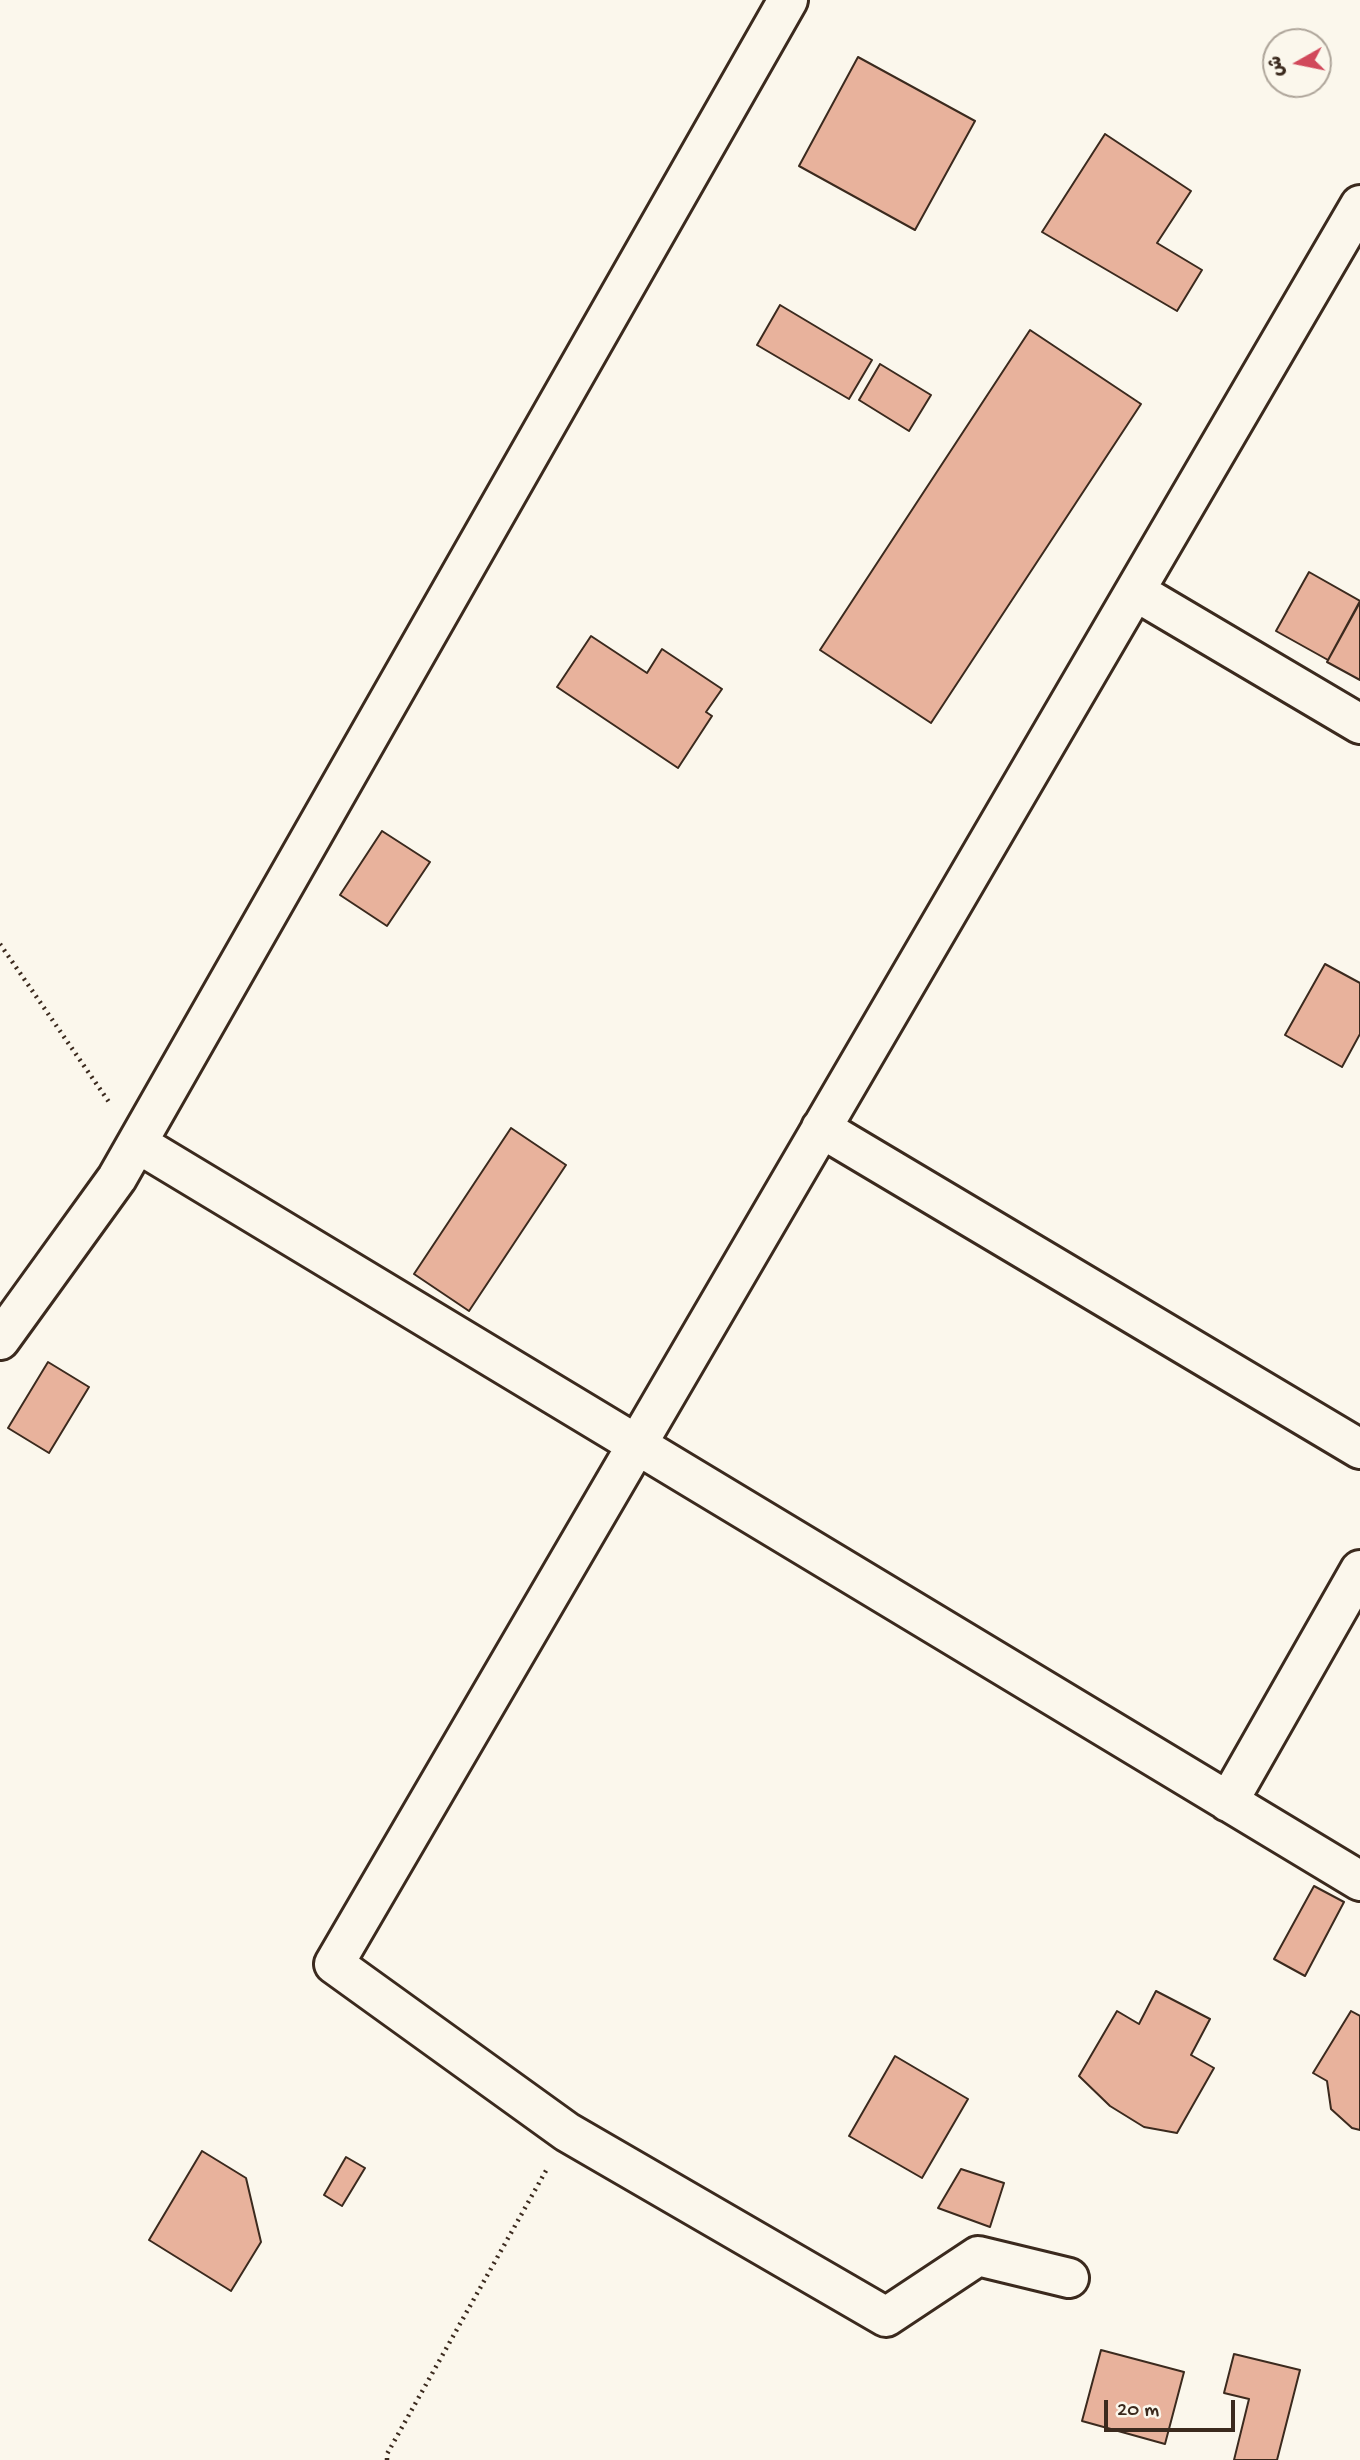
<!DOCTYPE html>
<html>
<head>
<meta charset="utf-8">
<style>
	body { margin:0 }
	#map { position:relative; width:1360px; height:2460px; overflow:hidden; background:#fbf7ec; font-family:"Gochi Hand","Playpen Sans Arabic",sans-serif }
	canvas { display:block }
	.north { position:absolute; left:1262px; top:28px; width:70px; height:70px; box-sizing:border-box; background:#fbf7ec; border:2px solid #aea59a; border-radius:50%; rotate:261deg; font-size:19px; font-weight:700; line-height:28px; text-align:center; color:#3b2a1e }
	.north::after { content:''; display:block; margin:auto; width:24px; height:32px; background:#d1495b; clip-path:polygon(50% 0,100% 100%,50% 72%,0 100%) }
	.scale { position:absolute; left:1104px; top:2400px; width:131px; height:32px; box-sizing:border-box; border:4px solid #3b2a1e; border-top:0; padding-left:9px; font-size:21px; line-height:24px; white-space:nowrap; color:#3b2a1e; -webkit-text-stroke:5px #fbf7ec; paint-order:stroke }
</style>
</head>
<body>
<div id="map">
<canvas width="1360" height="2460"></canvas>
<div class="north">ش</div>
<div class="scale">20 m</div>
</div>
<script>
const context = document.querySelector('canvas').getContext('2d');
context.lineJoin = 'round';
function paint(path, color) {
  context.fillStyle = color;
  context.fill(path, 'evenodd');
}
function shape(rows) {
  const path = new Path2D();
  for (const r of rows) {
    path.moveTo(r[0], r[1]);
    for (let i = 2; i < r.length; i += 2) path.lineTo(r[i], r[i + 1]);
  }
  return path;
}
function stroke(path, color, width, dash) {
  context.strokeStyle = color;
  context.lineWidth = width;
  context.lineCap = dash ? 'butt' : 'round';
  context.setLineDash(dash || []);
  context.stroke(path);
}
const building = shape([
	[858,57,975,121,915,230,799,166,858,57],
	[1105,134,1191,191,1157,243,1202,270,1177,311,1042,232,1105,134],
	[780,305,872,360,849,399,757,345,780,305],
	[1030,330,1141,404,931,723,820,650,1030,330],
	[880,364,931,395,909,431,859,400,880,364],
	[1309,572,1360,601,1328,660,1276,631,1309,572],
	[1359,604,1360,604,1360,680,1327,662,1359,604],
	[591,636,647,673,662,649,722,689,706,712,712,716,678,768,557,687,591,636],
	[382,831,430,862,387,926,340,895,382,831],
	[1325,964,1360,983,1360,1034,1342,1067,1285,1035,1325,964],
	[511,1128,566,1165,469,1311,414,1274,511,1128],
	[48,1362,89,1387,49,1453,8,1428,48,1362],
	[1314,1886,1344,1902,1305,1976,1274,1959,1314,1886],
	[1156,1991,1210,2019,1191,2055,1214,2068,1177,2133,1144,2127,1110,2106,1079,2076,1117,2011,1139,2024,1156,1991],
	[1351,2011,1360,2016,1360,2130,1352,2128,1331,2109,1327,2081,1313,2073,1351,2011],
	[895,2056,968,2099,922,2178,849,2136,895,2056],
	[202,2151,246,2178,261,2242,231,2291,149,2240,202,2151],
	[346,2157,365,2168,342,2206,324,2195,346,2157],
	[961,2169,1004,2183,990,2227,938,2208,961,2169],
	[1101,2350,1184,2372,1165,2444,1082,2421,1101,2350],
	[1234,2354,1300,2370,1277,2460,1234,2460,1249,2399,1224,2393,1234,2354]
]);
paint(building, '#e8b29c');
stroke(building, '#3b2a1e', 2);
const minor = shape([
	[1135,591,1360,724],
	[821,1128,1360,1449],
	[137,1143,1360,1881],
	[0,1340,117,1178,788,0],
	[1228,1802,1360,1570],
	[1069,2278,978,2256,886,2317,567,2132,334,1964,1360,205]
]);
stroke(minor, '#3b2a1e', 44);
stroke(shape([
	[0,944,111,1105],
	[387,2460,387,2454,548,2167]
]), '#3b2a1e', 4.5, [2, 5]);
stroke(minor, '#fbf7ec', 38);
</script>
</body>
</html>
